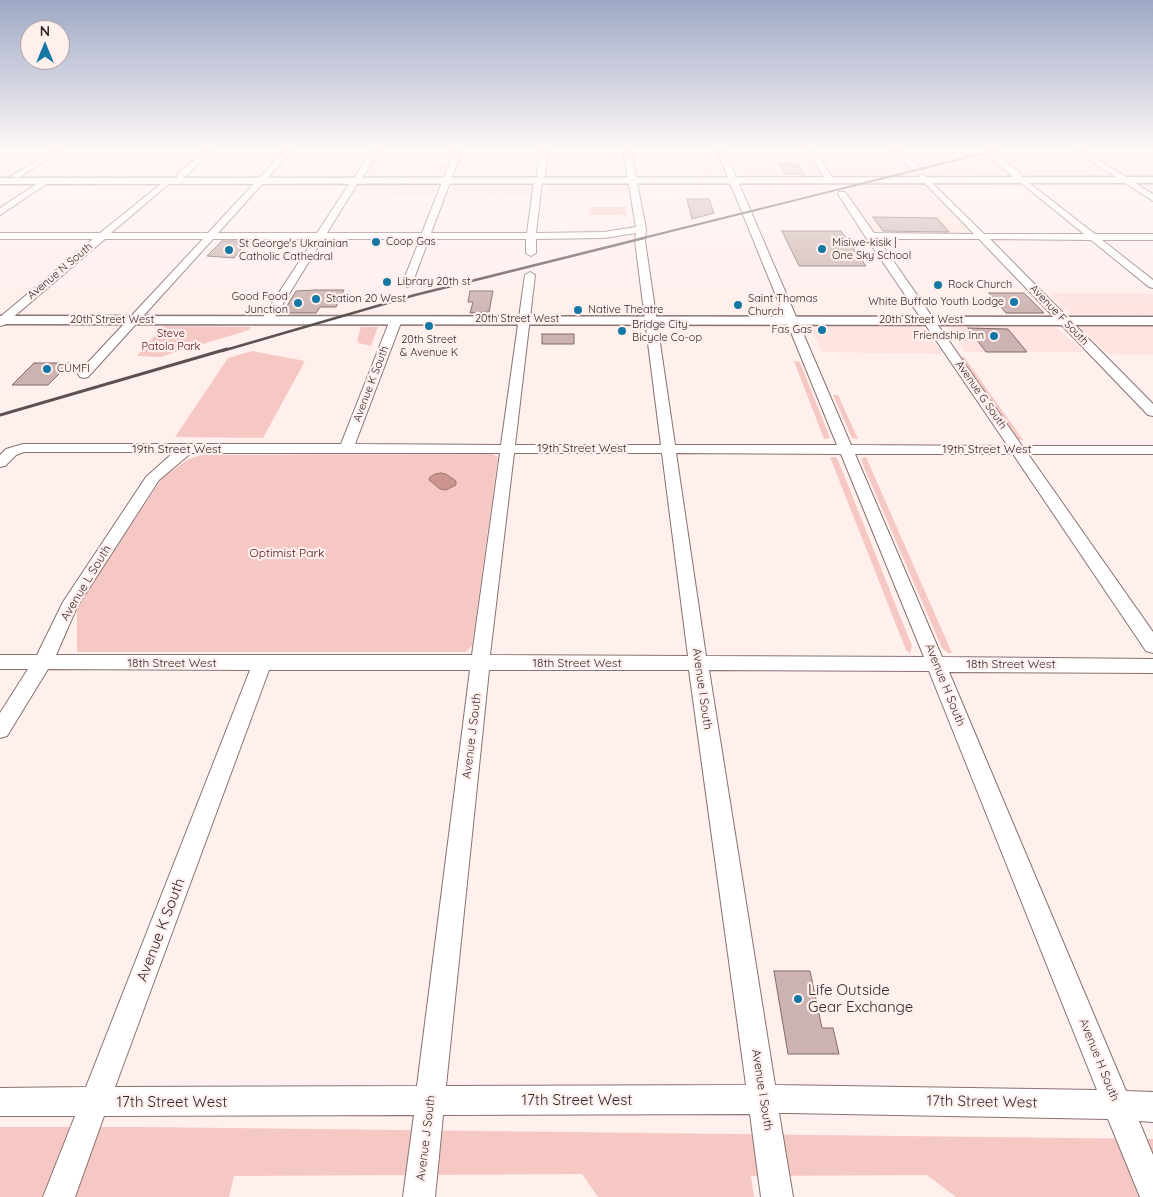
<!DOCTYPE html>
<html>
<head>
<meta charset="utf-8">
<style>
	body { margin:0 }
	#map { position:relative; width:1153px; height:1197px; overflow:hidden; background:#ffefed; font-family:Quicksand,sans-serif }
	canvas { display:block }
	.north { position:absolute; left:20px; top:20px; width:50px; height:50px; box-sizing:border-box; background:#ffefed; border:1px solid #ada09f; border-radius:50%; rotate:0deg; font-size:14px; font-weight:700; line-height:20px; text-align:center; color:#332a29 }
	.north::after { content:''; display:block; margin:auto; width:18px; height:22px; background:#1577a4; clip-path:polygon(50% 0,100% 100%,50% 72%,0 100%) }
</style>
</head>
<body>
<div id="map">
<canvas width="1153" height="1197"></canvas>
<div class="north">N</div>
</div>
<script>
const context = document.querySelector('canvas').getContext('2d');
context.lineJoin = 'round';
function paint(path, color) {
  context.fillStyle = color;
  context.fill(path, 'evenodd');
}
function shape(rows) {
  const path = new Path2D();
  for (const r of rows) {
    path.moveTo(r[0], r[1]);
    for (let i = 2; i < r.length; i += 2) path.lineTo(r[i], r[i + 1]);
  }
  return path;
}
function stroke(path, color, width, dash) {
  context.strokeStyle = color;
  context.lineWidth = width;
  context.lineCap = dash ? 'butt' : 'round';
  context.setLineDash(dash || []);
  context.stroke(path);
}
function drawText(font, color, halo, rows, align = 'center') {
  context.font = font + ' Quicksand,sans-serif';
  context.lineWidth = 4.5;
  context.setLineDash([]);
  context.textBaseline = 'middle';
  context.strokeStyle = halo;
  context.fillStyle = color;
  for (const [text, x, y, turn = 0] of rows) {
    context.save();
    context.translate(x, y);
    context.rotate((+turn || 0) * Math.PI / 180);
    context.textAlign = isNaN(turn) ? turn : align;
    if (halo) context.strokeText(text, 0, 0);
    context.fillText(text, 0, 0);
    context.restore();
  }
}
paint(shape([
	[813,151,894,151,912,170,894,174,830,174],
	[901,151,972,151,915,164],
	[1079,151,1153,151,1153,174,931,174,926,172,992,155,1001,162,1096,162],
	[811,162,820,174,742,175,736,163],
	[371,163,449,163,446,173,443,174,367,174,365,173],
	[460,163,533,163,532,174,460,174,456,173],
	[551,163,618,163,619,174,550,174],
	[639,163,715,163,720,174,641,174],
	[874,181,928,181,983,236,870,236,842,194,837,190],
	[534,182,532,195,449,194,453,184,457,183],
	[743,182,849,183,755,207],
	[364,183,439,183,434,195,354,194,359,185],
	[547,183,626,183,628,194,546,194],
	[1049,293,1151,293,1153,295,1153,315,1070,314],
	[945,325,1056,327,1084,352,965,352],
	[922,326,942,354,822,352,811,327],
	[1080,327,1153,327,1153,355,1108,354]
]), '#ffe3e0');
paint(shape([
	[589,207,625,207,627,217,622,217,622,215,590,215],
	[163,326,251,327,249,330,160,357,137,356],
	[361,327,378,327,371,346,359,343,357,340],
	[252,351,305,361,263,438,175,437,228,358],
	[961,357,964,357,1023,440,1019,440],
	[794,361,800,362,830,438,824,439],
	[833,395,838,395,858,439,852,438],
	[492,454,498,457,472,646,466,652,77,652,77,606,163,477,189,459,201,455],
	[830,457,836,457,838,460,912,646,910,653,906,650],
	[863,457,866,457,952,653,948,653,942,648,861,460],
	[0,1127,144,1127,1153,1139,1153,1197,956,1197,927,1175,751,1176,754,1197,598,1197,582,1174,234,1176,229,1197,0,1197]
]), '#f6c8c3');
const water = shape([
	[441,473,446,474,456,481,456,485,446,490,440,489,429,480,430,477,435,474,441,473]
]);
paint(water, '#cd9590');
stroke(water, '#9f7571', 1);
const building = shape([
	[778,164,798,164,805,174,785,174,778,164],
	[687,199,709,199,714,213,692,219,687,199],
	[873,217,937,218,949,232,883,231,873,217],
	[782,231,841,231,866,266,799,266,782,231],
	[222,241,239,241,237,244,245,244,234,258,207,256,222,241],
	[316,290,344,290,336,307,320,307,316,313,283,313,296,291,316,290],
	[470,291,493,291,489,312,470,313,473,302,468,302,470,291],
	[989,293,1024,293,1044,313,1006,313,989,293],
	[968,328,1008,329,1027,352,986,352,968,328],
	[542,334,574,334,574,344,542,344,542,334],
	[34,363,70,363,48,385,12,385,34,363],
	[774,971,810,971,822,1028,833,1028,839,1054,788,1054,774,971]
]);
paint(building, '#ccb3b1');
stroke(building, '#816b68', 1);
const minor = shape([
	[52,151,61,151,18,178,11,176,52,151],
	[206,151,214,151,183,178,177,178,177,174,206,151],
	[284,151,292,151,218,233,317,233,351,181,355,179,359,181,327,233,422,233,454,151,462,151,431,233,527,233,534,181,538,179,542,181,536,233,604,232,636,227,623,151,631,151,646,229,645,241,675,445,837,445,717,151,725,151,851,445,1008,446,865,236,838,194,839,192,845,192,874,233,974,234,920,178,919,176,923,174,984,234,1084,234,1021,183,1021,179,1024,179,1095,234,1153,234,1153,240,1102,240,1153,280,1153,288,1149,287,1091,240,990,239,1153,404,1153,416,1148,415,979,239,878,239,1022,446,1153,446,1153,454,1028,454,1153,632,1153,653,1146,651,1013,454,855,454,942,657,1153,659,1153,673,949,672,1126,1091,1153,1092,1153,1122,1139,1121,1153,1155,1153,1197,1140,1197,1108,1119,789,1113,779,1113,793,1197,761,1197,750,1114,443,1115,435,1197,403,1197,414,1115,104,1116,75,1197,43,1197,75,1116,0,1116,0,1088,86,1087,250,670,48,669,7,736,0,738,0,713,28,669,0,669,0,655,37,655,63,602,146,477,174,452,24,452,16,455,5,466,0,467,0,455,6,449,23,444,341,444,390,320,396,317,402,320,355,444,501,445,525,275,530,272,535,275,515,445,661,445,635,241,636,233,604,238,536,239,536,253,531,256,526,253,526,239,429,239,412,284,407,287,402,284,420,239,323,239,273,320,267,323,261,320,314,239,213,239,88,377,84,378,80,377,78,374,80,371,203,239,105,239,4,325,0,326,0,317,93,239,0,239,0,233,100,233,167,179,170,179,170,183,111,233,208,233,284,151],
	[191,453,500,453,472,655,56,655,77,607,159,480,191,453],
	[514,453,662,453,688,656,490,655,514,453],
	[676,453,841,454,924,657,706,656,676,453],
	[269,670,470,670,417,1086,115,1087,269,670],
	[489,670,689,670,746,1085,446,1086,489,670],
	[709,670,929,671,1097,1090,775,1085,709,670],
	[371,151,379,151,362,178,356,178,355,176,371,151],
	[540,151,548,151,545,176,541,178,537,176,540,151],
	[806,151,814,151,835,181,834,183,828,183,806,151],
	[894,151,902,151,923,170,923,174,917,174,894,151],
	[1075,151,1084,151,1153,194,1153,201,1075,151],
	[989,153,995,153,1021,174,1021,178,1015,178,989,157,989,153],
	[44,179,51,181,0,215,0,208,44,179]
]);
const major = shape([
	[1153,177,1153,183,0,184,0,178,1153,177],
	[0,316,1153,317,1153,325,0,324,0,316]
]);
stroke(minor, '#897270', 2);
stroke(major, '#897270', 3);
paint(minor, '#fff');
paint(major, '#fff');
stroke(shape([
	[639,239,993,151]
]), '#5c5150', 2);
stroke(shape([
	[222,351,415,295,644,238]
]), '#5c5150', 2.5);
stroke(shape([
	[0,415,227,349]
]), '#5c5150', 3);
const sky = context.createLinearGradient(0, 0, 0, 318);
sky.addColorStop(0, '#9da8c5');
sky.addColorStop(0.47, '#fff8f7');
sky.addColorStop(1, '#fff8f700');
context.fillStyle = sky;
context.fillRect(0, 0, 1153, 318);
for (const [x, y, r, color] of [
	[376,242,5,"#1577a4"],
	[822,249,5,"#1577a4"],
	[229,250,5,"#1577a4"],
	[387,282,5,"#1577a4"],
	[938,285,5,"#1577a4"],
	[316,299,5,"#1577a4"],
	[1014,302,5,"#1577a4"],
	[298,303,5,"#1577a4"],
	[738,305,5,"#1577a4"],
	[578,310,5,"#1577a4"],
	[429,326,5,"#1577a4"],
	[822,330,5,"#1577a4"],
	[622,331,5,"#1577a4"],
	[994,336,5,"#1577a4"],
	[47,369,5,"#1577a4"],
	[798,999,5,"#1577a4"]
]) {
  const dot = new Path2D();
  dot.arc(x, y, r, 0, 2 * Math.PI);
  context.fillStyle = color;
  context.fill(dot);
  stroke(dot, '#ffefed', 2);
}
drawText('11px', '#332a29', '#ffefed', [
	["Coop Gas",386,242],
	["Misiwe-kisik |",832,243],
	["One Sky School",832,256],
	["St George's Ukrainian",239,244],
	["Catholic Cathedral",239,257],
	["Library 20th st",397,282],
	["Rock Church",948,285],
	["Good Food",288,297,"right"],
	["Junction",288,310,"right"],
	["Station 20 West",326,299],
	["Saint Thomas",748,299],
	["Church",748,312],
	["White Buffalo Youth Lodge",1004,302,"right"],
	["Native Theatre",588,310],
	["Bridge City",632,325],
	["Bicycle Co-op",632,338],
	["Fas Gas",812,330,"right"],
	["Friendship Inn",984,336,"right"],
	["20th Street",429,340,"center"],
	["& Avenue K",429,353,"center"],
	["CUMFI",57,369]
], 'left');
drawText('11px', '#332a29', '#ffefed', [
	["Avenue N South",60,271,-40],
	["Avenue F South",1059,315,46],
	["20th Street West",517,319],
	["20th Street West",112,320],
	["20th Street West",921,320],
	["Avenue K South",371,384,-69],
	["Avenue G South",981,395,55]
]);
drawText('11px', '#531011', '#ffefed', [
	["Steve",171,334],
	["Patola Park",171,347]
]);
drawText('12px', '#332a29', '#ffefed', [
	["19th Street West",582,448],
	["19th Street West",177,449],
	["19th Street West",987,449],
	["Avenue L South",86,583,-59],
	["18th Street West",172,663],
	["18th Street West",577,663],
	["18th Street West",1011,664],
	["Avenue H South",945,685,68],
	["Avenue I South",702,689,82],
	["Avenue J South",472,736,-83],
	["Avenue H South",1099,1060,68],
	["Avenue I South",762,1090,81],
	["Avenue J South",426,1138,-83]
]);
drawText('12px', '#531011', '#ffefed', [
	["Optimist Park",287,553]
]);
drawText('15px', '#332a29', '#ffefed', [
	["Avenue K South",161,930,-69],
	["17th Street West",577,1100],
	["17th Street West",172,1102],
	["17th Street West",982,1102,1]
]);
drawText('15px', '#332a29', '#ffefed', [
	["Life Outside",808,990],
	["Gear Exchange",808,1007]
], 'left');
</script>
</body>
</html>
